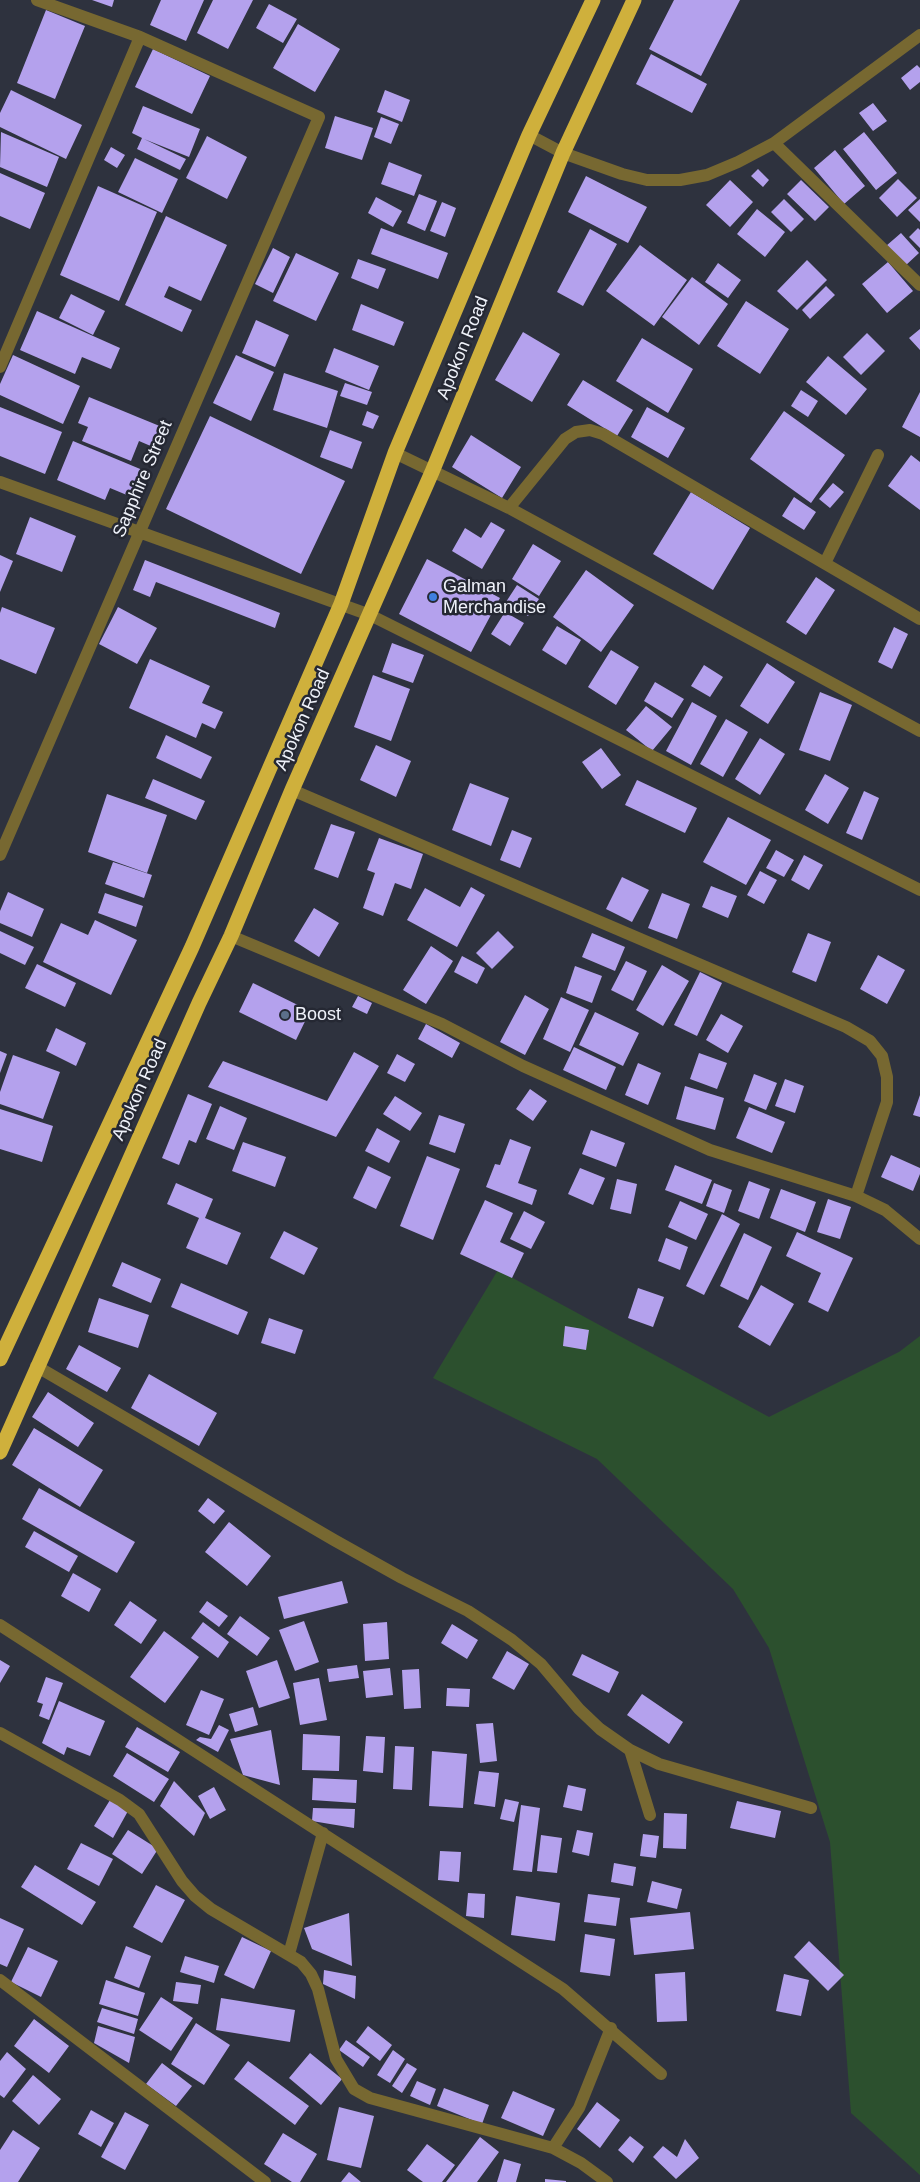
<!DOCTYPE html>
<html>
<head>
<meta charset="utf-8">
<style>
	body { margin:0 }
	canvas { display:block; background:#2e323e }
</style>
</head>
<body>
<canvas width="920" height="2182"></canvas>
<script>
const context = document.querySelector('canvas').getContext('2d');
context.lineJoin = 'round';
function paint(path, color) {
  context.fillStyle = color;
  context.fill(path, 'evenodd');
}
function shape(rows) {
  const path = new Path2D();
  for (const r of rows) {
    path.moveTo(r[0], r[1]);
    for (let i = 2; i < r.length; i += 2) path.lineTo(r[i], r[i + 1]);
  }
  return path;
}
function stroke(path, color, width, dash) {
  context.strokeStyle = color;
  context.lineWidth = width;
  context.lineCap = dash ? 'butt' : 'round';
  context.setLineDash(dash || []);
  context.stroke(path);
}
function drawText(font, color, halo, rows, align = 'center') {
  context.font = font + ' Arial,sans-serif';
  context.lineWidth = 5;
  context.setLineDash([]);
  context.textBaseline = 'middle';
  context.strokeStyle = halo;
  context.fillStyle = color;
  for (const [text, x, y, turn = 0] of rows) {
    context.save();
    context.translate(x, y);
    context.rotate((+turn || 0) * Math.PI / 180);
    context.textAlign = isNaN(turn) ? turn : align;
    if (halo) context.strokeText(text, 0, 0);
    context.fillText(text, 0, 0);
    context.restore();
  }
}
paint(shape([
	[498,1270,769,1417,899,1352,920,1336,920,2175,851,2113,830,1842,769,1648,733,1589,597,1459,433,1378]
]), '#2c502e');
paint(shape([
	[92,0,114,0,112,7],
	[161,0,204,0,186,41,150,25],
	[213,0,253,0,228,49,197,33],
	[674,0,740,0,701,76,649,49],
	[269,4,297,19,283,43,256,28],
	[46,10,85,26,55,99,17,83],
	[298,24,340,49,315,92,273,68],
	[153,49,210,76,192,114,135,87],
	[651,54,707,84,692,113,636,84],
	[917,65,920,68,920,82,910,90,901,78],
	[11,90,82,125,66,159,0,127,0,113],
	[385,90,410,100,402,122,377,112],
	[873,103,887,121,873,131,859,113],
	[143,106,200,129,189,157,144,139,186,159,180,170,137,149,142,138,132,133],
	[335,116,373,128,362,160,325,148],
	[381,117,399,124,391,144,374,137],
	[1,132,59,157,47,187,0,167],
	[864,132,897,173,876,190,843,149],
	[207,136,247,157,227,199,186,178],
	[111,147,125,155,117,168,104,160],
	[835,150,865,186,844,204,814,168],
	[135,158,178,179,162,213,118,192],
	[389,162,422,175,414,196,381,184],
	[758,169,769,180,763,187,751,176],
	[0,173,45,193,30,229,0,216],
	[586,176,647,207,628,243,568,212],
	[898,179,917,198,897,217,879,198],
	[730,180,753,202,730,227,706,205],
	[801,180,829,207,815,221,787,194],
	[98,186,157,212,119,301,60,275],
	[419,194,437,201,425,231,407,223],
	[376,197,402,211,393,227,368,213],
	[784,199,804,219,791,232,771,212],
	[920,199,920,222,908,210],
	[442,202,456,208,445,237,430,231],
	[757,209,785,232,765,257,737,234],
	[166,216,227,245,201,301,169,286,164,297,192,310,182,332,125,305],
	[381,228,448,253,438,279,371,254],
	[918,228,920,230,920,248,909,237],
	[590,229,617,244,583,306,557,292],
	[901,233,919,253,905,266,886,246],
	[640,245,687,280,654,326,606,291],
	[273,248,290,257,273,293,255,284],
	[296,253,339,273,316,321,273,301],
	[358,259,386,269,378,289,351,278],
	[807,260,827,280,797,310,777,291],
	[888,262,913,291,887,313,862,284],
	[718,263,741,280,728,298,705,282],
	[692,277,728,304,699,345,662,317],
	[826,286,835,295,810,319,802,310],
	[71,294,105,311,93,335,59,318],
	[746,301,789,329,760,374,717,346],
	[361,304,404,322,394,346,352,330],
	[37,311,120,348,111,369,82,357,75,374,20,350],
	[256,320,289,335,275,367,242,353],
	[920,329,920,350,909,338],
	[523,332,560,354,532,402,495,380],
	[867,333,885,351,861,375,843,357],
	[642,338,693,369,668,413,616,381],
	[334,348,379,366,369,390,325,372],
	[13,355,80,386,63,424,0,395,0,384],
	[236,355,274,372,251,421,213,403],
	[828,356,867,389,846,415,806,382],
	[284,373,338,391,327,428,273,410],
	[583,380,633,410,617,436,567,405],
	[345,383,372,392,367,405,340,396],
	[801,390,818,401,808,417,791,406],
	[920,392,920,437,902,427],
	[89,397,162,427,153,447,139,441,131,461,82,441,88,427,78,423],
	[0,407,62,432,45,474,0,456],
	[647,407,685,428,668,458,631,437],
	[367,411,379,416,373,429,362,425],
	[784,411,845,455,811,503,750,459],
	[210,416,345,481,301,574,166,509],
	[330,430,362,442,352,469,320,457],
	[471,435,521,467,502,498,452,467],
	[73,441,145,471,134,498,110,488,105,500,57,480],
	[911,455,920,462,920,510,888,486],
	[833,483,844,492,830,508,819,499],
	[691,492,750,528,713,590,653,554],
	[794,497,816,512,804,530,782,516],
	[30,517,76,536,62,572,16,554],
	[491,522,505,530,482,569,452,551,465,528,481,538],
	[533,544,561,561,539,596,512,579],
	[0,555,13,561,0,592],
	[427,559,500,598,471,652,399,614],
	[145,560,280,613,275,628,156,582,150,597,133,590],
	[586,570,634,605,601,652,553,617],
	[816,577,835,590,806,635,786,622],
	[517,585,539,599,528,616,506,602],
	[2,607,55,628,36,674,0,659,0,613],
	[118,607,157,628,137,664,99,644],
	[505,612,524,623,510,646,491,634],
	[557,626,581,640,566,665,542,650],
	[894,627,908,634,892,669,878,662],
	[392,643,424,655,413,683,382,672],
	[611,650,639,667,616,705,588,687],
	[150,659,210,686,202,703,223,712,215,729,202,723,196,738,129,708],
	[767,663,795,682,768,724,740,706],
	[704,665,723,677,710,697,691,686],
	[373,675,410,689,391,741,354,727],
	[655,682,684,699,672,718,644,701],
	[820,692,852,705,830,761,799,750],
	[692,702,717,716,691,765,666,751],
	[646,706,672,727,652,751,626,730],
	[726,719,748,732,723,777,700,764],
	[166,735,212,757,201,779,156,758],
	[760,738,785,754,760,795,735,779],
	[376,745,411,761,396,797,360,780],
	[601,748,621,775,602,789,582,762],
	[825,774,849,788,828,824,805,810],
	[153,779,205,801,196,820,145,798],
	[637,780,697,808,685,833,625,805],
	[470,783,509,798,491,846,452,830],
	[864,791,879,798,862,840,846,833],
	[107,794,167,815,147,873,88,852],
	[728,817,771,840,746,885,703,862],
	[331,824,355,832,338,878,314,869],
	[512,830,532,838,520,868,500,860],
	[379,838,423,854,411,889,395,883,383,916,363,908,375,873,367,870],
	[776,850,794,860,784,877,766,868],
	[804,855,823,865,809,890,791,880],
	[113,862,152,875,144,898,105,884],
	[760,871,777,880,764,904,747,895],
	[622,877,649,890,632,922,606,909],
	[711,886,737,896,728,918,702,907],
	[471,887,485,895,457,947,407,920,425,888,460,907],
	[8,892,44,909,32,937,0,923,0,911],
	[105,893,143,906,136,927,98,913],
	[662,893,690,904,677,939,648,928],
	[314,908,339,923,319,957,294,941],
	[95,920,137,940,111,995,43,962,61,923,88,935],
	[0,931,34,947,25,965,0,953],
	[498,931,514,947,492,969,476,953],
	[592,933,625,947,615,971,582,957],
	[808,933,831,942,816,982,792,972],
	[431,946,453,961,426,1004,403,990],
	[878,955,905,970,887,1004,860,989],
	[462,956,485,968,477,984,454,972],
	[626,961,647,971,633,1001,611,990],
	[37,964,76,983,65,1007,25,988],
	[662,965,689,981,663,1026,636,1010],
	[575,966,602,976,592,1003,566,993],
	[700,972,722,983,697,1036,674,1025],
	[253,983,310,1011,296,1040,239,1012],
	[525,995,549,1009,525,1055,500,1042],
	[358,996,372,1003,367,1014,352,1007],
	[561,997,589,1010,570,1052,543,1039],
	[595,1012,639,1033,623,1066,579,1045],
	[721,1014,743,1026,728,1053,706,1040],
	[426,1024,460,1043,452,1058,418,1039],
	[56,1028,86,1043,76,1066,46,1051],
	[574,1047,616,1067,606,1090,563,1070],
	[0,1051,7,1054,0,1073],
	[354,1052,379,1066,336,1137,208,1087,223,1061,327,1101],
	[699,1053,727,1063,717,1089,690,1079],
	[397,1054,415,1064,405,1082,387,1073],
	[13,1055,60,1072,43,1119,0,1104,0,1092],
	[638,1063,661,1073,648,1105,625,1095],
	[754,1074,777,1083,766,1110,744,1101],
	[785,1079,804,1086,795,1113,775,1106],
	[685,1086,724,1098,715,1130,676,1119],
	[530,1089,547,1101,533,1121,516,1109],
	[188,1094,212,1104,196,1143,189,1140,179,1165,162,1158],
	[920,1095,920,1117,913,1115],
	[395,1096,422,1113,410,1131,383,1114],
	[220,1106,247,1118,234,1150,206,1139],
	[749,1107,785,1122,772,1153,736,1138],
	[0,1109,53,1126,42,1162,0,1149],
	[439,1115,465,1124,455,1153,429,1144],
	[377,1128,400,1141,389,1163,365,1151],
	[591,1130,625,1143,616,1167,582,1154],
	[510,1139,531,1147,518,1183,537,1190,532,1205,486,1187,495,1164,500,1165],
	[243,1142,286,1157,275,1187,232,1171],
	[891,1155,920,1168,920,1174,913,1191,881,1177],
	[427,1156,460,1169,433,1240,400,1226],
	[675,1165,712,1180,702,1204,665,1190],
	[368,1166,391,1177,376,1209,353,1198],
	[580,1168,605,1178,593,1205,568,1194],
	[617,1179,637,1184,631,1214,610,1209],
	[749,1181,770,1189,759,1219,738,1211],
	[176,1183,213,1199,205,1218,241,1233,227,1265,186,1248,199,1218,167,1204],
	[714,1183,732,1190,724,1213,706,1206],
	[781,1189,816,1202,805,1232,770,1218],
	[828,1199,851,1207,840,1239,817,1232],
	[485,1200,513,1213,500,1242,524,1253,512,1278,460,1254],
	[680,1201,708,1214,696,1240,668,1227],
	[524,1211,545,1222,531,1249,510,1239],
	[722,1214,740,1224,704,1295,686,1286],
	[284,1231,318,1248,304,1275,270,1258],
	[797,1232,853,1258,828,1312,808,1302,821,1273,786,1256],
	[744,1233,772,1247,748,1300,720,1286],
	[666,1238,688,1247,680,1270,658,1261],
	[122,1262,161,1279,151,1303,112,1286],
	[181,1283,248,1312,238,1335,171,1307],
	[761,1285,794,1304,770,1346,738,1327],
	[638,1288,664,1297,653,1327,628,1318],
	[99,1298,149,1315,138,1348,88,1332],
	[269,1318,303,1330,295,1354,261,1343],
	[565,1326,589,1330,586,1350,563,1346],
	[79,1345,121,1368,107,1392,66,1369],
	[149,1374,217,1413,199,1446,131,1408],
	[48,1392,94,1423,78,1447,32,1417],
	[34,1428,103,1470,80,1507,12,1465],
	[39,1488,135,1542,117,1573,22,1519],
	[208,1498,225,1511,214,1524,198,1511],
	[229,1522,271,1556,247,1586,205,1552],
	[34,1531,78,1556,69,1572,25,1547],
	[73,1573,101,1589,89,1612,61,1596],
	[342,1581,348,1603,284,1619,278,1597],
	[130,1601,157,1620,141,1644,114,1625],
	[207,1601,228,1616,219,1627,199,1612],
	[240,1616,270,1638,257,1656,227,1634],
	[304,1621,319,1662,295,1671,279,1630],
	[203,1622,229,1642,218,1658,191,1638],
	[387,1622,389,1659,365,1661,363,1624],
	[452,1624,478,1640,467,1659,441,1643],
	[164,1631,199,1657,165,1703,130,1677],
	[507,1651,529,1664,514,1690,492,1678],
	[582,1654,619,1672,609,1693,572,1675],
	[0,1660,10,1666,0,1683],
	[277,1660,290,1698,259,1708,246,1671],
	[357,1665,359,1678,329,1682,327,1669],
	[390,1668,393,1695,366,1698,363,1671],
	[419,1669,421,1708,404,1709,402,1670],
	[46,1677,63,1683,49,1720,39,1716,43,1704,37,1702],
	[319,1678,327,1720,300,1725,293,1683],
	[447,1688,470,1689,469,1707,446,1706],
	[201,1690,224,1699,209,1735,186,1725],
	[642,1694,683,1722,669,1744,627,1715],
	[59,1701,105,1721,90,1756,67,1747,64,1755,42,1743],
	[253,1707,258,1725,235,1732,229,1714],
	[493,1723,497,1761,480,1763,476,1724],
	[219,1725,229,1730,218,1752,196,1740,200,1737,211,1739],
	[137,1727,180,1752,168,1772,125,1747],
	[271,1730,280,1785,243,1775,230,1739],
	[303,1734,340,1736,339,1771,302,1770],
	[366,1736,385,1737,383,1773,363,1771],
	[395,1746,414,1747,412,1790,393,1789],
	[432,1751,467,1754,463,1808,429,1806],
	[127,1753,169,1779,154,1802,113,1776],
	[479,1771,499,1773,495,1807,474,1804],
	[313,1778,357,1780,356,1803,312,1800],
	[174,1781,205,1813,194,1836,160,1806],
	[568,1785,586,1789,582,1811,563,1807],
	[214,1787,226,1810,210,1819,198,1796],
	[505,1799,519,1802,514,1822,500,1819],
	[110,1800,128,1811,113,1838,94,1826],
	[737,1801,781,1811,775,1838,730,1828],
	[521,1805,540,1808,532,1872,513,1870],
	[313,1808,355,1809,354,1828,312,1821],
	[664,1813,687,1814,686,1849,663,1848],
	[128,1830,158,1849,142,1874,112,1854],
	[577,1830,593,1833,589,1856,572,1852],
	[643,1834,659,1836,656,1858,640,1856],
	[541,1835,562,1838,557,1873,537,1871],
	[81,1843,113,1859,99,1886,67,1869],
	[440,1851,461,1852,459,1882,438,1880],
	[614,1863,636,1867,633,1886,611,1882],
	[35,1865,96,1902,82,1925,21,1887],
	[652,1881,682,1889,677,1909,647,1902],
	[156,1885,185,1900,162,1943,133,1927],
	[468,1893,485,1894,484,1918,466,1916],
	[588,1894,620,1898,616,1926,584,1922],
	[516,1896,560,1903,555,1941,511,1935],
	[690,1912,694,1949,634,1955,630,1918],
	[349,1913,352,1966,312,1949,304,1928],
	[0,1918,24,1929,7,1967,0,1964],
	[585,1934,615,1939,610,1976,580,1972],
	[242,1937,271,1951,254,1989,224,1975],
	[809,1941,844,1975,828,1991,794,1957],
	[126,1946,151,1956,139,1988,114,1978],
	[28,1947,58,1961,41,1997,11,1982],
	[185,1956,219,1966,214,1983,180,1972],
	[324,1970,356,1976,355,1999,323,1984],
	[685,1972,687,2021,657,2022,655,1974],
	[784,1974,809,1980,801,2016,776,2011],
	[106,1980,145,1993,138,2016,99,2004],
	[176,1982,201,1985,198,2004,173,2001],
	[161,1997,193,2018,171,2051,139,2030],
	[221,1998,295,2010,290,2042,216,2030],
	[102,2008,138,2019,134,2034,97,2022],
	[34,2019,69,2046,49,2073,14,2046],
	[196,2023,230,2045,204,2085,171,2064],
	[98,2026,135,2037,129,2063,94,2043],
	[368,2026,392,2045,380,2061,356,2042],
	[346,2040,370,2057,363,2067,339,2050],
	[393,2050,405,2059,390,2083,377,2075],
	[7,2052,26,2069,4,2098,0,2095,0,2061],
	[310,2053,342,2079,321,2105,289,2078],
	[248,2061,309,2106,295,2125,234,2079],
	[162,2063,192,2086,176,2106,146,2084],
	[407,2063,417,2069,402,2093,392,2086],
	[33,2075,61,2099,39,2125,12,2101],
	[417,2081,436,2089,430,2105,410,2096],
	[444,2088,489,2105,482,2124,437,2106],
	[513,2091,555,2109,543,2136,501,2118],
	[597,2102,620,2120,600,2148,577,2129],
	[339,2107,374,2116,361,2168,327,2160],
	[91,2110,114,2123,101,2147,78,2134],
	[125,2112,149,2125,125,2170,101,2157],
	[13,2130,40,2148,18,2182,0,2182,0,2150],
	[283,2133,317,2154,300,2182,292,2182,264,2164],
	[630,2136,644,2147,633,2163,618,2150],
	[480,2137,499,2152,477,2182,446,2182],
	[685,2139,699,2158,676,2179,653,2157,663,2146,677,2157],
	[427,2144,455,2165,442,2182,423,2182,407,2170],
	[504,2159,521,2164,516,2182,497,2182],
	[349,2172,361,2182,341,2182],
	[545,2179,566,2181,566,2182,545,2182]
]), '#b4a1ed');
stroke(shape([
	[529,135,563,153,622,174,647,180,680,180,707,175,738,162,774,143,920,35],
	[774,143,920,285],
	[0,367,140,37],
	[395,453,509,508,920,731],
	[0,482,370,615,920,890],
	[509,508,565,439,576,432,590,430,603,434,920,619],
	[825,563,878,455],
	[292,790,846,1027,870,1041,882,1056,887,1077,887,1102,856,1196],
	[0,855,319,117,140,37,37,0],
	[231,936,442,1024,523,1066,710,1150,856,1196,885,1210,920,1239],
	[36,1366,334,1540,402,1578,468,1611,512,1640,541,1664,579,1709,600,1729,630,1750,659,1764,811,1808],
	[0,1625,563,1989,661,2074],
	[0,1733,120,1800,139,1814,182,1881,195,1896,211,1909,301,1962,311,1974,318,1989,336,2059,354,2089,370,2098,553,2148,581,2163,607,2182],
	[630,1750,650,1815],
	[289,1954,323,1833],
	[0,1980,265,2182],
	[553,2148,579,2108,611,2028]
]), '#776831', 12);
stroke(shape([
	[0,1359,192,947,341,604,395,453,529,135,593,0],
	[0,1452,199,1003,231,936,292,790,432,472,563,153,634,0]
]), '#cfb03c', 15);
for (const [x, y, r, color] of [
	[433,597,5,"#3f7fe0"],
	[285,1015,5,"#5c6f8a"]
]) {
  const dot = new Path2D();
  dot.arc(x, y, r, 0, 2 * Math.PI);
  context.fillStyle = color;
  context.fill(dot);
  stroke(dot, '#252833', 2);
}
drawText('18px', '#eff2fa', '#252833', [
	["Apokon Road",463,348,-68],
	["Sapphire Street",143,479,-67],
	["Apokon Road",303,720,-66],
	["Apokon Road",140,1090,-66]
]);
drawText('18px', '#eff2fa', '#252833', [
	["Galman",443,587],
	["Merchandise",443,608],
	["Boost",295,1015]
], 'left');
</script>
</body>
</html>
